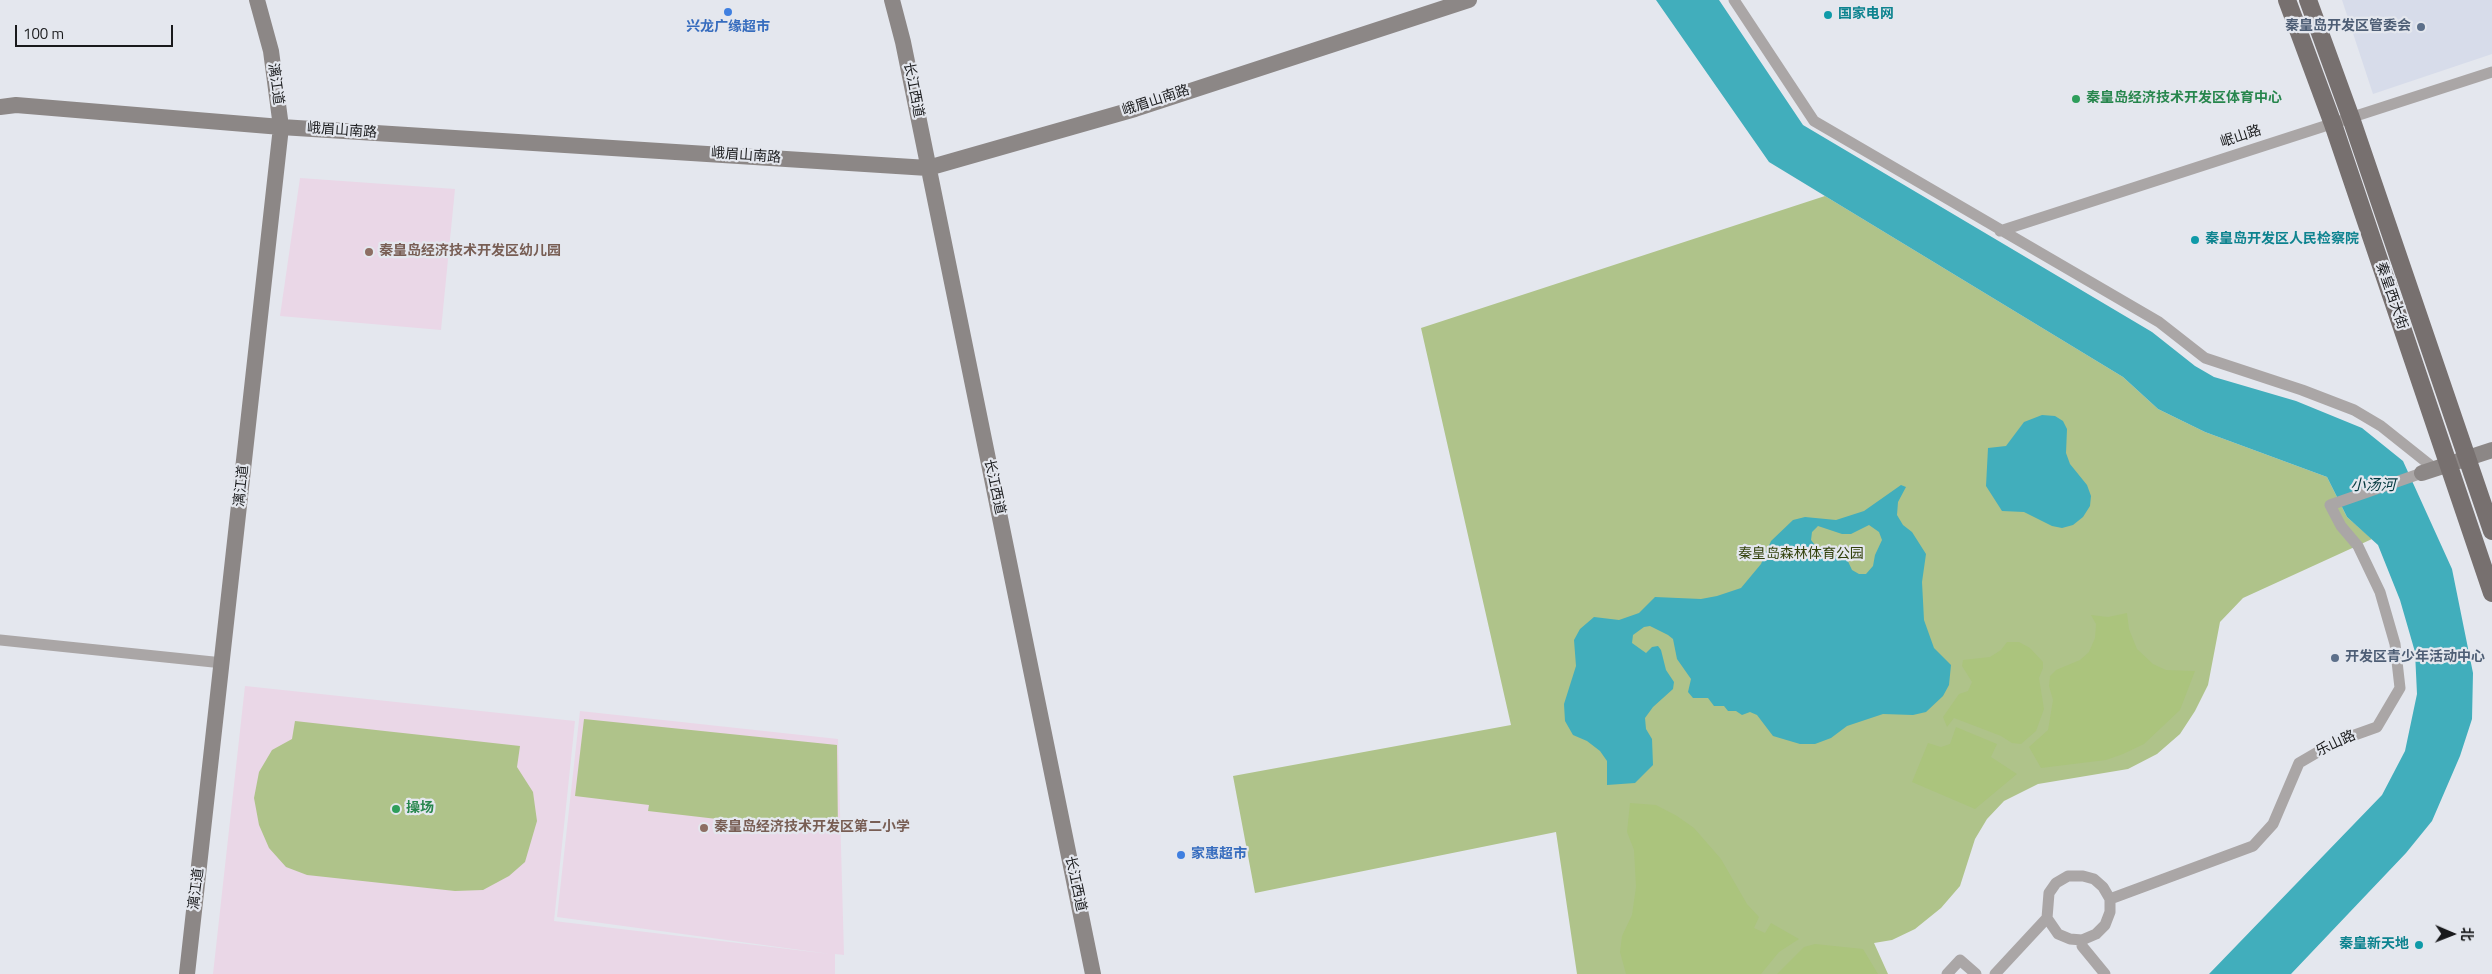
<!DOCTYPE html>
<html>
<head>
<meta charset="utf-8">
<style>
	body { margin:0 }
	#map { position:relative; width:2492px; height:974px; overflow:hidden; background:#e4e7ee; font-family:"Titillium Web","Noto Sans SC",sans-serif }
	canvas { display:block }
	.north { position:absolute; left:2427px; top:909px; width:50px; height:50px; -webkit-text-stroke:4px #e4e7ee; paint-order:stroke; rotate:91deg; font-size:14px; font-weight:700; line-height:20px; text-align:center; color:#191a1c }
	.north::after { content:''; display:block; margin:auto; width:18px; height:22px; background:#191a1c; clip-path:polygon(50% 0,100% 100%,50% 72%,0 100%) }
	.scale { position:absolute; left:15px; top:25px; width:158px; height:22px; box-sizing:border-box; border:2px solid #191a1c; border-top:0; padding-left:6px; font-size:15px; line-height:18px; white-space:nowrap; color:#191a1c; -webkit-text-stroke:4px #e4e7ee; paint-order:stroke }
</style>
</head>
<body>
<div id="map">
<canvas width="2492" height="974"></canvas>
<div class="north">北</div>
<div class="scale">100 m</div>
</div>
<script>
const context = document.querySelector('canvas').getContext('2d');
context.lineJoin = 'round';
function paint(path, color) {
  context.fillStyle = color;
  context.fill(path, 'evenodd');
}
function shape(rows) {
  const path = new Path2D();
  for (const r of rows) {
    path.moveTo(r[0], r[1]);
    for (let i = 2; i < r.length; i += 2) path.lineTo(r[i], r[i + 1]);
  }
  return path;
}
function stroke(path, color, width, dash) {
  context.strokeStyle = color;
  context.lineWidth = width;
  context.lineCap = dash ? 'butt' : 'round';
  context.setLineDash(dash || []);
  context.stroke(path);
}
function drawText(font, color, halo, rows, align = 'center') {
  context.font = font + ' "Titillium Web","Noto Sans SC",sans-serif';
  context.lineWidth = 4.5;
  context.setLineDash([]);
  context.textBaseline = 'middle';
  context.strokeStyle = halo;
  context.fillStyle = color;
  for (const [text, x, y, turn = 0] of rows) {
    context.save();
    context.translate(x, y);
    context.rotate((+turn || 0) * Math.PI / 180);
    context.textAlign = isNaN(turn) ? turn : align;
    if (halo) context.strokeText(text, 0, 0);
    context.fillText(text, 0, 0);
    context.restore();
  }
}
paint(shape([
	[2342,0,2492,0,2492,54,2373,94]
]), '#d7dcea');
paint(shape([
	[300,178,455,189,441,330,280,316],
	[245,686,575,721,554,921,830,954,557,917,580,711,838,739,844,955,835,954,835,974,213,974]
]), '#ead7e7');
paint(shape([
	[1825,196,2123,377,2158,409,2205,432,2327,477,2347,517,2372,539,2243,598,2220,622,2208,685,2195,711,2180,734,2157,754,2128,769,2038,784,2004,801,1987,819,1975,839,1960,886,1941,908,1915,929,1892,940,1874,943,1888,974,1577,974,1556,832,1255,893,1233,776,1511,725,1421,328],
	[584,719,837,745,838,833,648,811,649,805,575,796],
	[295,721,520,746,517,767,533,792,537,821,525,862,509,876,483,890,455,891,307,875,286,867,269,848,259,825,254,798,259,772,272,750,292,739]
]), '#afc38a');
paint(shape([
	[2127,613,2129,629,2137,649,2153,664,2166,670,2195,671,2180,710,2144,744,2123,754,2106,760,2041,768,2029,747,2048,730,2053,700,2049,686,2050,676,2056,670,2080,660,2089,652,2095,638,2096,624,2091,615,2108,617],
	[2007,642,2019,642,2030,648,2043,662,2043,668,2039,678,2044,709,2036,731,2021,744,2012,743,2001,736,1954,718,1947,727,1943,717,1959,694,1968,691,1972,682,1962,666,1963,660,1990,657,2001,650],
	[1956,727,1997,744,1991,757,2017,774,1975,809,1912,782,1928,743,1941,747,1950,744],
	[1630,803,1656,805,1677,816,1694,828,1721,859,1747,904,1759,917,1754,928,1765,933,1771,923,1799,939,1779,952,1761,974,1626,974,1620,952,1622,936,1632,915,1636,887,1634,850,1627,832],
	[1815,944,1863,949,1878,974,1777,974,1804,947]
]), '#abc47d');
paint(shape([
	[1656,0,1719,0,1803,125,2152,332,2195,366,2214,377,2296,401,2362,428,2403,461,2452,569,2473,673,2472,719,2460,756,2432,821,2406,853,2291,974,2209,974,2382,795,2405,751,2417,694,2415,652,2400,600,2378,545,2347,517,2327,477,2205,432,2158,409,2123,377,1769,162],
	[2042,415,2055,416,2063,421,2067,429,2066,453,2070,464,2087,485,2091,496,2090,506,2083,517,2073,525,2062,528,2052,526,2024,512,2002,511,1986,486,1988,448,2006,446,2024,422],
	[1901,485,1906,487,1898,502,1897,515,1903,525,1912,532,1926,554,1922,582,1924,620,1934,648,1951,665,1949,685,1943,696,1926,712,1913,715,1883,714,1847,726,1831,738,1815,744,1800,744,1773,736,1757,715,1750,712,1742,715,1736,711,1728,711,1724,706,1714,706,1708,698,1693,698,1688,692,1691,679,1677,659,1673,639,1668,635,1650,626,1644,627,1633,635,1632,643,1646,653,1652,647,1658,646,1661,650,1666,670,1674,682,1673,689,1653,707,1645,718,1646,729,1652,739,1653,765,1635,783,1607,785,1607,761,1600,751,1587,741,1573,735,1565,721,1564,704,1576,666,1574,640,1580,629,1594,617,1619,620,1639,613,1655,597,1701,599,1717,596,1741,588,1761,564,1771,541,1793,520,1805,517,1836,520,1864,511],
	[1869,525,1879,532,1882,540,1875,555,1873,566,1866,574,1859,574,1852,570,1846,557,1830,556,1818,549,1811,540,1812,532,1818,526,1842,534,1851,534]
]), '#41aebc');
stroke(shape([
	[1734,0,1814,121,2159,322,2205,358,2302,390,2354,410,2381,426,2435,469],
	[2000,231,2492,72],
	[0,640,223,663],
	[2047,918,2049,893,2056,883,2068,876,2083,876,2094,879,2103,887,2110,899],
	[2082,940,2082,946,2105,974],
	[1947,974,1960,960,1976,974],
	[1995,974,2047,918,2058,934,2070,939,2082,940,2096,934,2105,925,2110,912,2110,899,2253,846,2273,824,2299,763,2335,742,2377,727,2400,688,2395,644,2380,592,2358,546,2341,526,2330,505,2422,473]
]), '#aaa6a6', 11);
stroke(shape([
	[892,0,903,42,1093,974],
	[0,107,16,105,281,127,928,168,1135,109,1469,0],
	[2422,473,2492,450],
	[187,974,281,127,271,51,257,0]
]), '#8c8786', 16);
stroke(shape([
	[2287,0,2333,124,2492,593],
	[2308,0,2351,118,2492,531]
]), '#77706f', 18);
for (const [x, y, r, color] of [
	[728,12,5,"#3f7fe0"],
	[1828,15,5,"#0f9aa8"],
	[2421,27,5,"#5c6f8a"],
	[2076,99,5,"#2e9e5b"],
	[2195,240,5,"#0f9aa8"],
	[369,252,5,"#8d6e63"],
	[2335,658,5,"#5c6f8a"],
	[396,809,5,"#2e9e5b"],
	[704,828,5,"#8d6e63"],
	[1181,855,5,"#3f7fe0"],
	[2419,945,5,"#0f9aa8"]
]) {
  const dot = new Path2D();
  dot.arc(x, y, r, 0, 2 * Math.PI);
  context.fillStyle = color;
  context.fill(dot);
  stroke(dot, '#e4e7ee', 2);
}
drawText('bold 14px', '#0d838f', '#e4e7ee', [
	["国家电网",1838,15],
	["秦皇岛开发区人民检察院",2205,240],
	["秦皇新天地",2409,945,"right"]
], 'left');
drawText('bold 14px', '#4e5e75', '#e4e7ee', [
	["秦皇岛开发区管委会",2411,27],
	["开发区青少年活动中心",2345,658,"left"]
], 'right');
drawText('bold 14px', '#366cbe', '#e4e7ee', [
	["兴龙广缘超市",728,28],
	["家惠超市",1191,855,"left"]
]);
drawText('14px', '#191a1c', '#e4e7ee', [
	["漓江道",275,84,82],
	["长江西道",913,90,79],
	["峨眉山南路",1156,101,-18],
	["峨眉山南路",342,131,4],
	["岷山路",2241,137,-18],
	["峨眉山南路",746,156,4],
	["秦皇西大街",2391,296,71],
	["漓江道",242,486,-84],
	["长江西道",994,487,78],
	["乐山路",2336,744,-25],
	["长江西道",1075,884,78],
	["漓江道",197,889,-83]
]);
drawText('bold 14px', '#27864d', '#e4e7ee', [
	["秦皇岛经济技术开发区体育中心",2086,99],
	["操场",406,809]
], 'left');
drawText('bold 14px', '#785e54', '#e4e7ee', [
	["秦皇岛经济技术开发区幼儿园",379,252],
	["秦皇岛经济技术开发区第二小学",714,828]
], 'left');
drawText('14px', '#32410c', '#e4e7ee', [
	["秦皇岛森林体育公园",1801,555]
]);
drawText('italic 15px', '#02373d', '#e4e7ee', [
	["小汤河",2373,486]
]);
</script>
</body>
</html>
